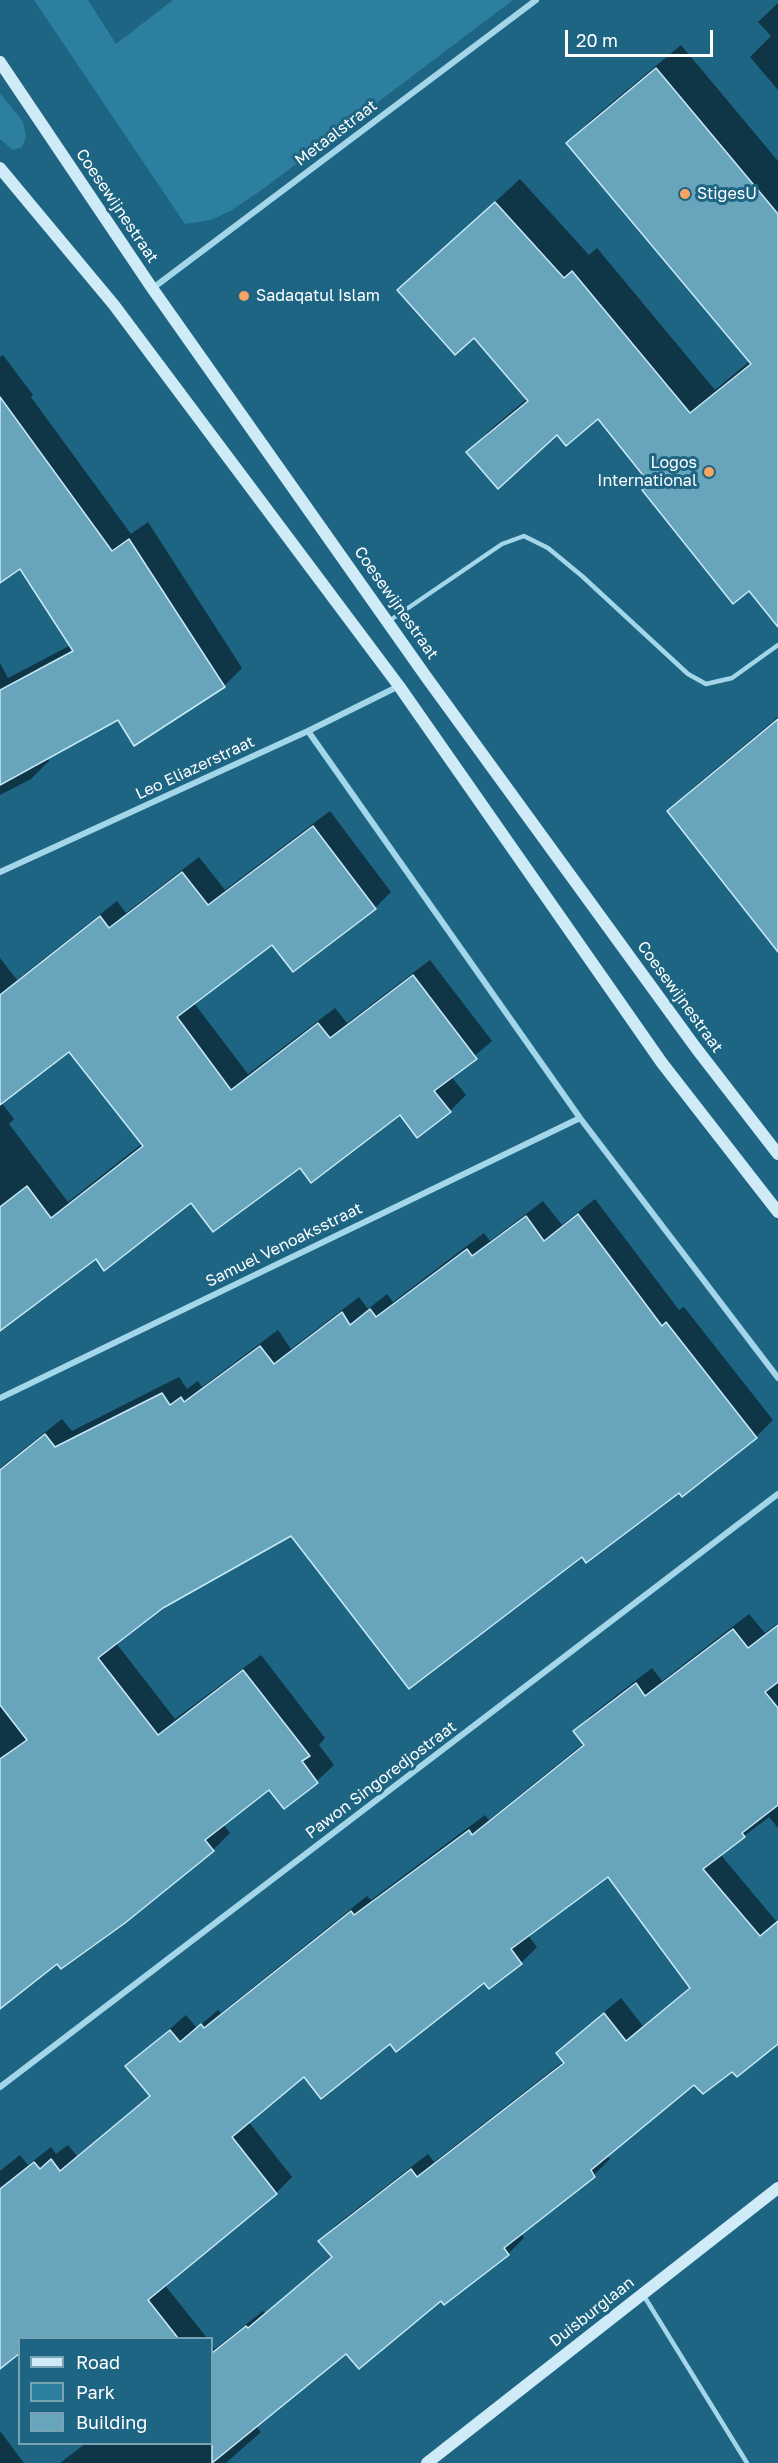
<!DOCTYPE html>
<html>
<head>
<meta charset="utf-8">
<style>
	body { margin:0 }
	#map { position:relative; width:778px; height:2463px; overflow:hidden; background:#1d6583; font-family:"Golos Text",sans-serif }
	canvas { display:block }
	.legend { position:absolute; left:18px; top:2337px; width:195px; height:108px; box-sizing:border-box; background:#1d6583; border:2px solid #77a3b5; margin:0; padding:8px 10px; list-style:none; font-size:18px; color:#fff }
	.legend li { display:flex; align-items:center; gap:12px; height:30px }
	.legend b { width:30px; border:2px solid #77a3b5 }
	.scale { position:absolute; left:565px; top:30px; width:148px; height:27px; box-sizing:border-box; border:3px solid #fff; border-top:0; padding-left:8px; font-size:18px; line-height:21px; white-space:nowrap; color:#fff; -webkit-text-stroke:4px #1d6583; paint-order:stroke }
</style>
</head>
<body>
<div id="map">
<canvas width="778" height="2463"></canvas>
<ul class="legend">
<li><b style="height:8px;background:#cfebf7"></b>Road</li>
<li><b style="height:16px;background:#2d7fa0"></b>Park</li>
<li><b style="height:16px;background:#68a4bb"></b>Building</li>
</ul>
<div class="scale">20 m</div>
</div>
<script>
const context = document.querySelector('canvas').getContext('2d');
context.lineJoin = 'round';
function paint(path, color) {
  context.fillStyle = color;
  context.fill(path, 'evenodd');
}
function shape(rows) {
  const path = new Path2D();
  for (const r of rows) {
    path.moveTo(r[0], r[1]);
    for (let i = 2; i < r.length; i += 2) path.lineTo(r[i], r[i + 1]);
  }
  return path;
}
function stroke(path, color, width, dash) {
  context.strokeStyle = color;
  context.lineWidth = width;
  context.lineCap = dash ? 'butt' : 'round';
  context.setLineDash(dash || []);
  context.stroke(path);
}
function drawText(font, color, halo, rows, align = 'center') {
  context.font = font + ' "Golos Text",sans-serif';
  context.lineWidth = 6;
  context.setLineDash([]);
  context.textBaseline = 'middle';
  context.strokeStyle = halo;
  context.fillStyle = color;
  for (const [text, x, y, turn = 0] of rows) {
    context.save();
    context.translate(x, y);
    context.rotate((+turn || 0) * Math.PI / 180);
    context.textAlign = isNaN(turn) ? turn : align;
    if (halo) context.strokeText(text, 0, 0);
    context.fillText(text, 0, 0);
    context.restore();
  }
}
paint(shape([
	[34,0,88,0,116,44,173,0,513,0,263,189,232,210,211,220,185,224],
	[0,93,23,122,26,137,22,147,13,150,0,139]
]), '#2d7fa0');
paint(shape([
	[778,3,778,90,750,57,771,36,758,22],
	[681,45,778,161,778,612,749,589,651,483,598,417,557,433,468,452,492,428,528,398,474,336,399,290,520,179,589,255,597,248,715,390,750,361,568,143,592,119],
	[3,355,33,395,31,397,131,534,148,522,242,668,224,686,118,718,48,757,49,761,31,779,0,795,0,663,8,678,71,645,20,567,0,581,0,357],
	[778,717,778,950,669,811,694,787],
	[330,811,391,892,375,908,272,943,194,1003,248,1074,335,1008,347,1023,430,960,492,1041,451,1076,466,1095,450,1111,400,1113,300,1166,192,1201,96,1257,0,1322,0,958,17,980,117,901,126,913,199,857,225,890],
	[70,1050,143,1143,68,1202,9,1124,14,1119,1,1102],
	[595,1199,679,1310,684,1307,773,1420,756,1437,682,1495,680,1491,582,1555,291,1534,162,1606,116,1643,175,1719,261,1655,325,1738,319,1745,334,1765,317,1781,284,1807,270,1788,223,1824,230,1833,213,1850,58,1962,0,2007,0,1468,62,1419,72,1431,179,1377,187,1389,198,1381,202,1387,278,1330,291,1349,359,1297,368,1309,387,1294,393,1302,484,1233,490,1241,543,1201,562,1225],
	[749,1614,765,1633,778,1623,778,1828,769,1817,720,1854,776,1921,778,1920,778,2043,732,2070,695,2083,607,2155,610,2159,594,2175,521,2233,524,2238,508,2254,444,2303,441,2299,347,2351,256,2426,261,2432,226,2463,60,2463,85,2444,212,2444,212,2345,215,2349,263,2311,265,2313,333,2256,320,2241,336,2225,428,2154,434,2162,564,2061,558,2053,574,2037,621,1998,643,2026,690,1987,609,1875,528,1935,537,1947,521,1963,484,1980,390,2042,304,2075,248,2121,292,2177,276,2193,164,2284,207,2338,52,2338,46,2331,36,2338,20,2338,0,2367,0,2171,20,2155,28,2165,51,2147,56,2154,68,2145,77,2156,151,2095,127,2066,186,2015,197,2028,218,2010,221,2013,367,1896,371,1900,485,1815,489,1820,584,1743,575,1731,591,1715,652,1668,662,1681],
	[0,2431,24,2463,0,2463]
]), '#0007');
const building = shape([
	[656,68,778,214,778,627,749,591,733,604,642,490,650,484,598,419,566,446,557,435,498,489,466,452,528,401,474,338,455,355,397,290,495,202,564,278,572,271,690,413,751,364,566,143,656,68],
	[0,397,112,551,129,539,225,687,134,746,118,720,0,785,0,690,73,651,20,569,0,583,0,397],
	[778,719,778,952,667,811,778,719],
	[313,826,376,909,293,972,272,945,177,1017,231,1090,318,1023,330,1038,413,975,477,1059,434,1091,451,1112,417,1138,400,1115,311,1183,300,1168,213,1232,191,1203,104,1271,96,1259,0,1331,0,1207,27,1186,51,1218,143,1146,69,1052,0,1105,0,995,100,916,109,928,182,872,208,905,313,826],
	[578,1214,662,1326,666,1322,757,1438,682,1497,679,1493,586,1563,582,1557,409,1689,291,1536,163,1608,98,1658,158,1735,243,1670,310,1756,302,1761,318,1783,284,1809,269,1790,205,1840,214,1851,125,1923,61,1969,57,1964,0,2009,0,1759,27,1740,0,1705,0,1470,45,1434,55,1447,162,1393,170,1405,181,1397,184,1402,260,1346,274,1364,342,1312,350,1325,370,1309,376,1317,467,1249,472,1256,526,1216,544,1241,578,1214],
	[778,1625,778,1682,765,1692,778,1708,778,1805,742,1833,745,1837,703,1869,760,1936,778,1921,778,2044,737,2077,732,2072,703,2094,694,2085,591,2170,595,2177,504,2248,509,2255,444,2305,441,2301,359,2369,346,2354,212,2463,212,2353,246,2326,248,2328,332,2257,318,2241,411,2169,417,2177,564,2063,556,2053,604,2013,626,2041,690,1988,608,1877,511,1949,522,1964,489,1989,484,1983,396,2052,390,2044,321,2099,304,2077,232,2137,277,2194,148,2300,178,2338,20,2338,20,2353,0,2369,0,2189,34,2162,40,2169,51,2159,60,2171,150,2096,125,2066,170,2030,180,2042,201,2024,204,2028,351,1911,354,1915,469,1830,472,1835,584,1745,573,1731,636,1683,645,1696,733,1629,748,1648,778,1625]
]);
paint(building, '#68a4bb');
stroke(building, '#c8eaf7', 1.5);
stroke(shape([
	[389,621,502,544,524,536,548,548,582,576,688,674,706,684,732,678,778,645],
	[644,2296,747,2463]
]), '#a4d6ea', 4.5);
stroke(shape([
	[153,288,536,0],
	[308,731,580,1118,778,1378],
	[0,872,308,731,399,686],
	[0,1398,580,1118],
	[0,2087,778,1494]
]), '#a4d6ea', 6);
stroke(shape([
	[0,62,152,288,427,678,696,1048,778,1154],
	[0,168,114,305,399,686,662,1063,778,1212],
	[427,2463,778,2188]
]), '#cfebf7', 12);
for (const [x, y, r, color] of [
	[685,194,6,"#f9a562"],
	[244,296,6,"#f9a562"],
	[709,472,6,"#f9a562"]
]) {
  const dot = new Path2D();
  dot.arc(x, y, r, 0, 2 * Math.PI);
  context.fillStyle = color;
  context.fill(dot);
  stroke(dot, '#1d6583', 2);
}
drawText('16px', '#fff', '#1d6583', [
	["Metaalstraat",336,133,-37],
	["Coesewijnestraat",117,206,56],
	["Coesewijnestraat",396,603,55],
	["Leo Eliazerstraat",195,768,-25],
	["Coesewijnestraat",680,997,54],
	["Samuel Venoaksstraat",284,1245,-26],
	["Pawon Singoredjostraat",381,1780,-37],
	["Duisburglaan",592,2312,-38]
]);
drawText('16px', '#fff', '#1d6583', [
	["StigesU",697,194],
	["Sadaqatul Islam",256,296],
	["Logos",697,463,"right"],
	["International",697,481,"right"]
], 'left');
</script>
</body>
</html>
